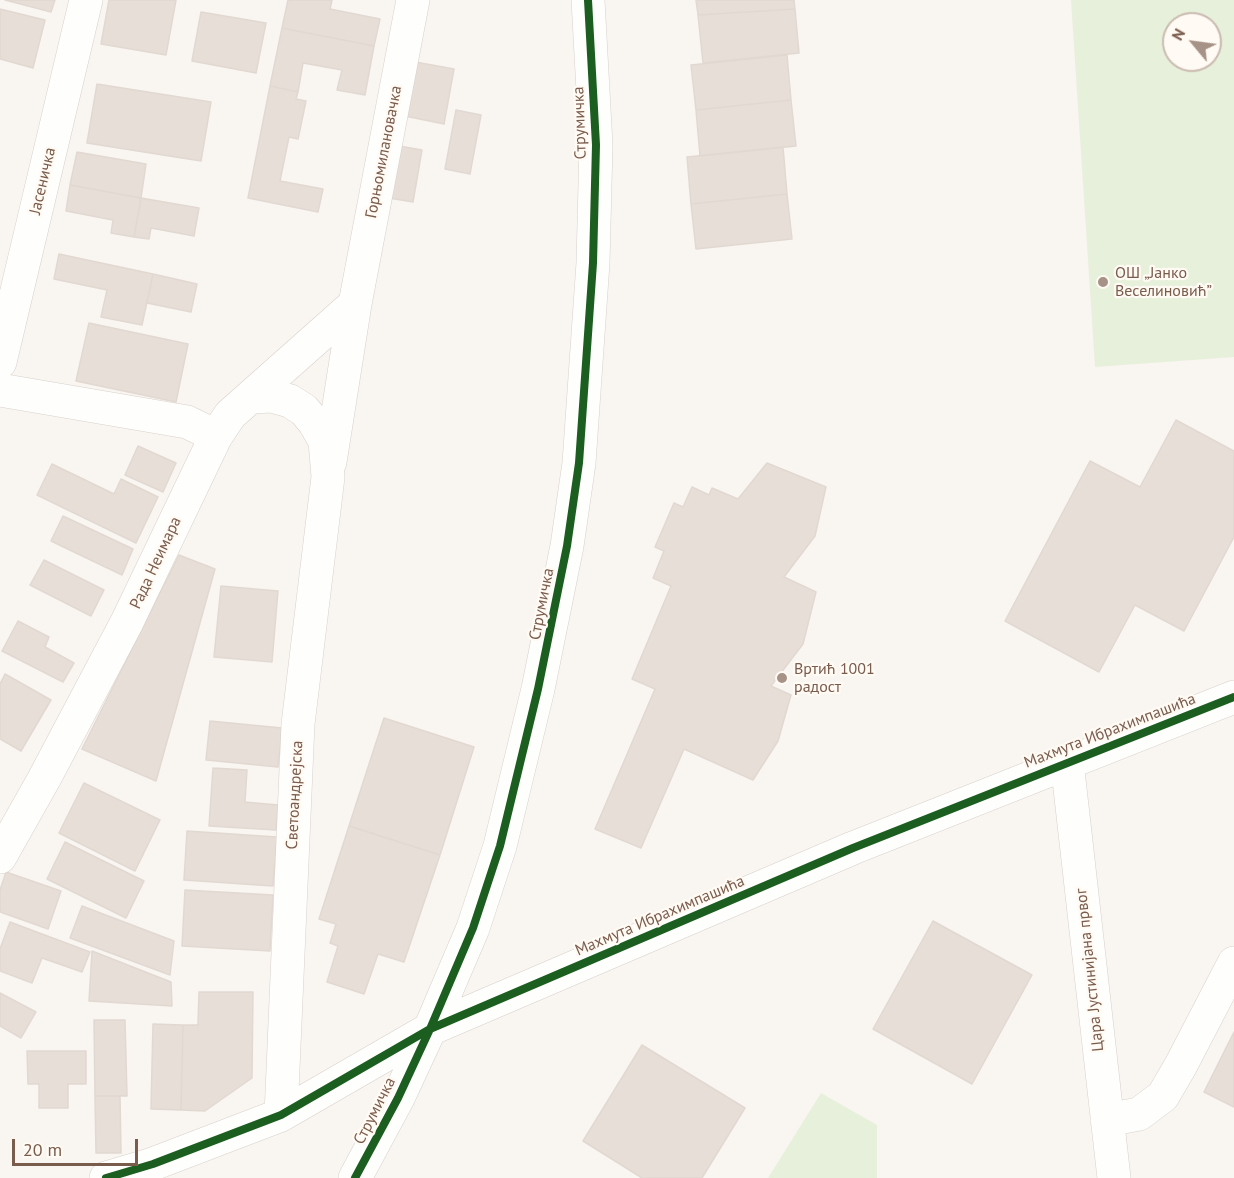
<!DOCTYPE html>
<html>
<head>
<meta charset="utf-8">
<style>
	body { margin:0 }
	#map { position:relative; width:1234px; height:1178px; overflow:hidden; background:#f9f5f0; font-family:"PT Sans",sans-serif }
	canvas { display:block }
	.north { position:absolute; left:1162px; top:12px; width:60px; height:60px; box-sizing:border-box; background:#fffaf3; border:2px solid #cabbb1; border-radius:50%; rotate:299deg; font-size:16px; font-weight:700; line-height:24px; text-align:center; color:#7a5c4d }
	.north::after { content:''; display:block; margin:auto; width:21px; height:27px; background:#a69286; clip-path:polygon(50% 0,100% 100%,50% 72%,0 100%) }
	.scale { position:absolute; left:12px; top:1139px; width:126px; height:27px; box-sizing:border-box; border:3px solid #7a5c4d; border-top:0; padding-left:8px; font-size:18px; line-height:21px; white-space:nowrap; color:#7a5c4d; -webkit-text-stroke:4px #fffaf3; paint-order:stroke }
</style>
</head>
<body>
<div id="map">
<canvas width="1234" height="1178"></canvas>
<div class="north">N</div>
<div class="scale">20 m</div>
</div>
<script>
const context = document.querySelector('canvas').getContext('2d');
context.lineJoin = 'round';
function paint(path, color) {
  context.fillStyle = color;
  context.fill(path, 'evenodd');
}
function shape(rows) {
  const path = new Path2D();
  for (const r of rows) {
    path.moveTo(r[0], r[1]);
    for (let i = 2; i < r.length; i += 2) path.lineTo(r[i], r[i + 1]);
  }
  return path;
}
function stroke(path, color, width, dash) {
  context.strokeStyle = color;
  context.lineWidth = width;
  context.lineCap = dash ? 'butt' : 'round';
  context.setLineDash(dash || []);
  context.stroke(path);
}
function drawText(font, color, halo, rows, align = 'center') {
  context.font = font + ' "PT Sans",sans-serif';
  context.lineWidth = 4.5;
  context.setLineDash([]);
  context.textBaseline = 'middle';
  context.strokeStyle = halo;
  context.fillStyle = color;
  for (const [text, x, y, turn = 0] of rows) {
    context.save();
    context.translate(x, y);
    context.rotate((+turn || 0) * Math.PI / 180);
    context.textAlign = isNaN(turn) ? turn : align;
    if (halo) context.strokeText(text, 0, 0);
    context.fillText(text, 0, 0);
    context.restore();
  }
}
paint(shape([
	[1071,0,1234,0,1234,357,1095,367],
	[1174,24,1210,24,1210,60,1174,60],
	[821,1093,877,1125,877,1178,768,1178]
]), '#e7f0db');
const building = shape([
	[5,0,55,0,51,12,5,0],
	[109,0,176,0,166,55,101,44,109,0],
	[288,0,332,0,330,9,380,19,374,46,282,28,288,0],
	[696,0,794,0,795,9,698,15,696,0],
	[0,9,45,20,33,68,0,59,0,9],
	[795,9,799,53,703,63,698,15,795,9],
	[201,12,266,23,256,73,192,61,201,12],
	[282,28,374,46,365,95,337,90,342,70,303,63,298,92,270,86,282,28],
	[787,55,791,100,696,110,691,65,787,55],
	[410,61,454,69,444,124,400,115,410,61],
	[97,84,211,102,201,161,87,143,97,84],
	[270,86,298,92,296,99,306,101,298,139,289,137,280,181,323,189,318,212,248,198,270,86],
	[791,100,796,146,700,156,696,110,791,100],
	[456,110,481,115,470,174,445,169,456,110],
	[393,145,422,150,413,202,383,197,393,145],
	[783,147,787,194,691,204,687,157,783,147],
	[77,152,146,164,141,198,70,185,77,152],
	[70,185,141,198,134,237,111,233,113,220,66,211,70,185],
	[787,194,792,239,696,249,691,204,787,194],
	[141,198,199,208,194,236,151,228,149,239,134,237,141,198],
	[59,254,153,274,142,325,101,317,107,290,54,279,59,254],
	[153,274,197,284,191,312,147,303,153,274],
	[89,323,188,344,176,402,76,381,89,323],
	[1176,420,1234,451,1234,537,1184,631,1135,605,1099,672,1005,621,1090,461,1140,487,1176,420],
	[138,446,176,463,163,492,125,475,138,446],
	[767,463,826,487,815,536,784,577,816,592,803,644,771,686,791,695,778,741,753,780,684,749,641,848,595,829,655,689,632,679,671,586,653,578,664,551,655,547,674,503,683,507,692,487,709,495,712,488,738,499,767,463],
	[52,464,114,494,121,479,158,497,136,543,37,495,52,464],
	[63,516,133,549,122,575,51,541,63,516],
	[179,555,215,569,156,781,82,749,179,555],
	[44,560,104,590,91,616,30,585,44,560],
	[221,586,278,591,272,662,214,657,221,586],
	[18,621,49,637,45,647,74,663,63,682,2,651,18,621],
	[5,674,51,700,21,751,0,739,0,684,5,674],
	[384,718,474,747,440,855,349,826,384,718],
	[210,721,282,728,278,767,206,760,210,721],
	[213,768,247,770,245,802,278,805,276,830,209,826,213,768],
	[84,783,160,820,135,871,59,833,84,783],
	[349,826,440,855,404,962,378,954,364,994,327,982,338,946,330,943,336,924,319,919,349,826],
	[187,831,277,837,273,886,184,880,187,831],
	[65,842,144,881,126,918,47,879,65,842],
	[6,872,61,891,48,929,0,912,0,890,6,872],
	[185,890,273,895,270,951,182,946,185,890],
	[82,906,174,941,170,975,70,938,82,906],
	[933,921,1032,975,972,1084,873,1029,933,921],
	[10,922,90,952,82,972,42,958,32,983,0,971,0,949,10,922],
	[92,951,171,982,172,1006,89,1001,92,951],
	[199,992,253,992,252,1078,205,1111,181,1110,183,1025,198,1025,199,992],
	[0,993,36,1012,21,1038,0,1026,0,993],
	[94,1020,125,1020,127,1096,95,1096,94,1020],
	[153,1024,183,1025,181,1110,151,1109,153,1024],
	[1234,1032,1234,1107,1204,1092,1234,1032],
	[642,1045,745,1108,702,1178,642,1178,583,1141,642,1045],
	[27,1051,86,1051,86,1084,68,1084,68,1108,39,1108,39,1084,28,1084,27,1051],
	[95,1096,120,1096,121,1153,96,1153,95,1096]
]);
paint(building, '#e6ded7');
stroke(building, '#e2d8d2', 1.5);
const minor = shape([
	[0,362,86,0],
	[0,390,187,422,216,436],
	[252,397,272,396,290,401,304,410,314,422,325,441,328,477,298,724,281,1115],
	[330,462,355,304,413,0],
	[1067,762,1114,1178],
	[0,857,44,779,127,622,216,436,230,415,355,304],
	[1107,1120,1139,1114,1163,1096,1181,1065,1234,963],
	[106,1178,153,1164,281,1115,430,1029,853,848,1234,697],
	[355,1178,398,1098,430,1029,473,928,500,846,538,689,567,546,579,463,593,263,596,145,588,0]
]);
stroke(minor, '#d7d1cb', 34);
stroke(minor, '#fefefd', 33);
stroke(shape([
	[106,1178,153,1164,281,1115,430,1029,853,848,1234,697],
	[355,1178,398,1098,430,1029,473,928,500,846,538,689,567,546,579,463,593,263,596,145,588,0]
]), '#1b5e20', 8);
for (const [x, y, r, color] of [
	[1103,282,6,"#a69286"],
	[782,678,6,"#a69286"]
]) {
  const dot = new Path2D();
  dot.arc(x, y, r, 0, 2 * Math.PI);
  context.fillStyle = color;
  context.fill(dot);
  stroke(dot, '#fffaf3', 2);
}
drawText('16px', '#7a5c4d', '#fffaf3', [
	["Струмичка",580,123,-92],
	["Горњомилановачка",384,152,-79],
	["Јасеничка",43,181,-77],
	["Рада Неимара",156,563,-65],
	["Струмичка",542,604,-79],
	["Махмута Ибрахимпашића",1110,731,-21],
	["Светоандрејска",295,795,-87],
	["Махмута Ибрахимпашића",660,916,-23],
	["Цара Јустинијана првог",1090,970,-96],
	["Струмичка",375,1111,-63]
]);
drawText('16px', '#7a5c4d', '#fffaf3', [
	["ОШ „Јанко",1115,273],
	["Веселиновић”",1115,291],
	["Вртић 1001",794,669],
	["радост",794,687]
], 'left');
</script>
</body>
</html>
